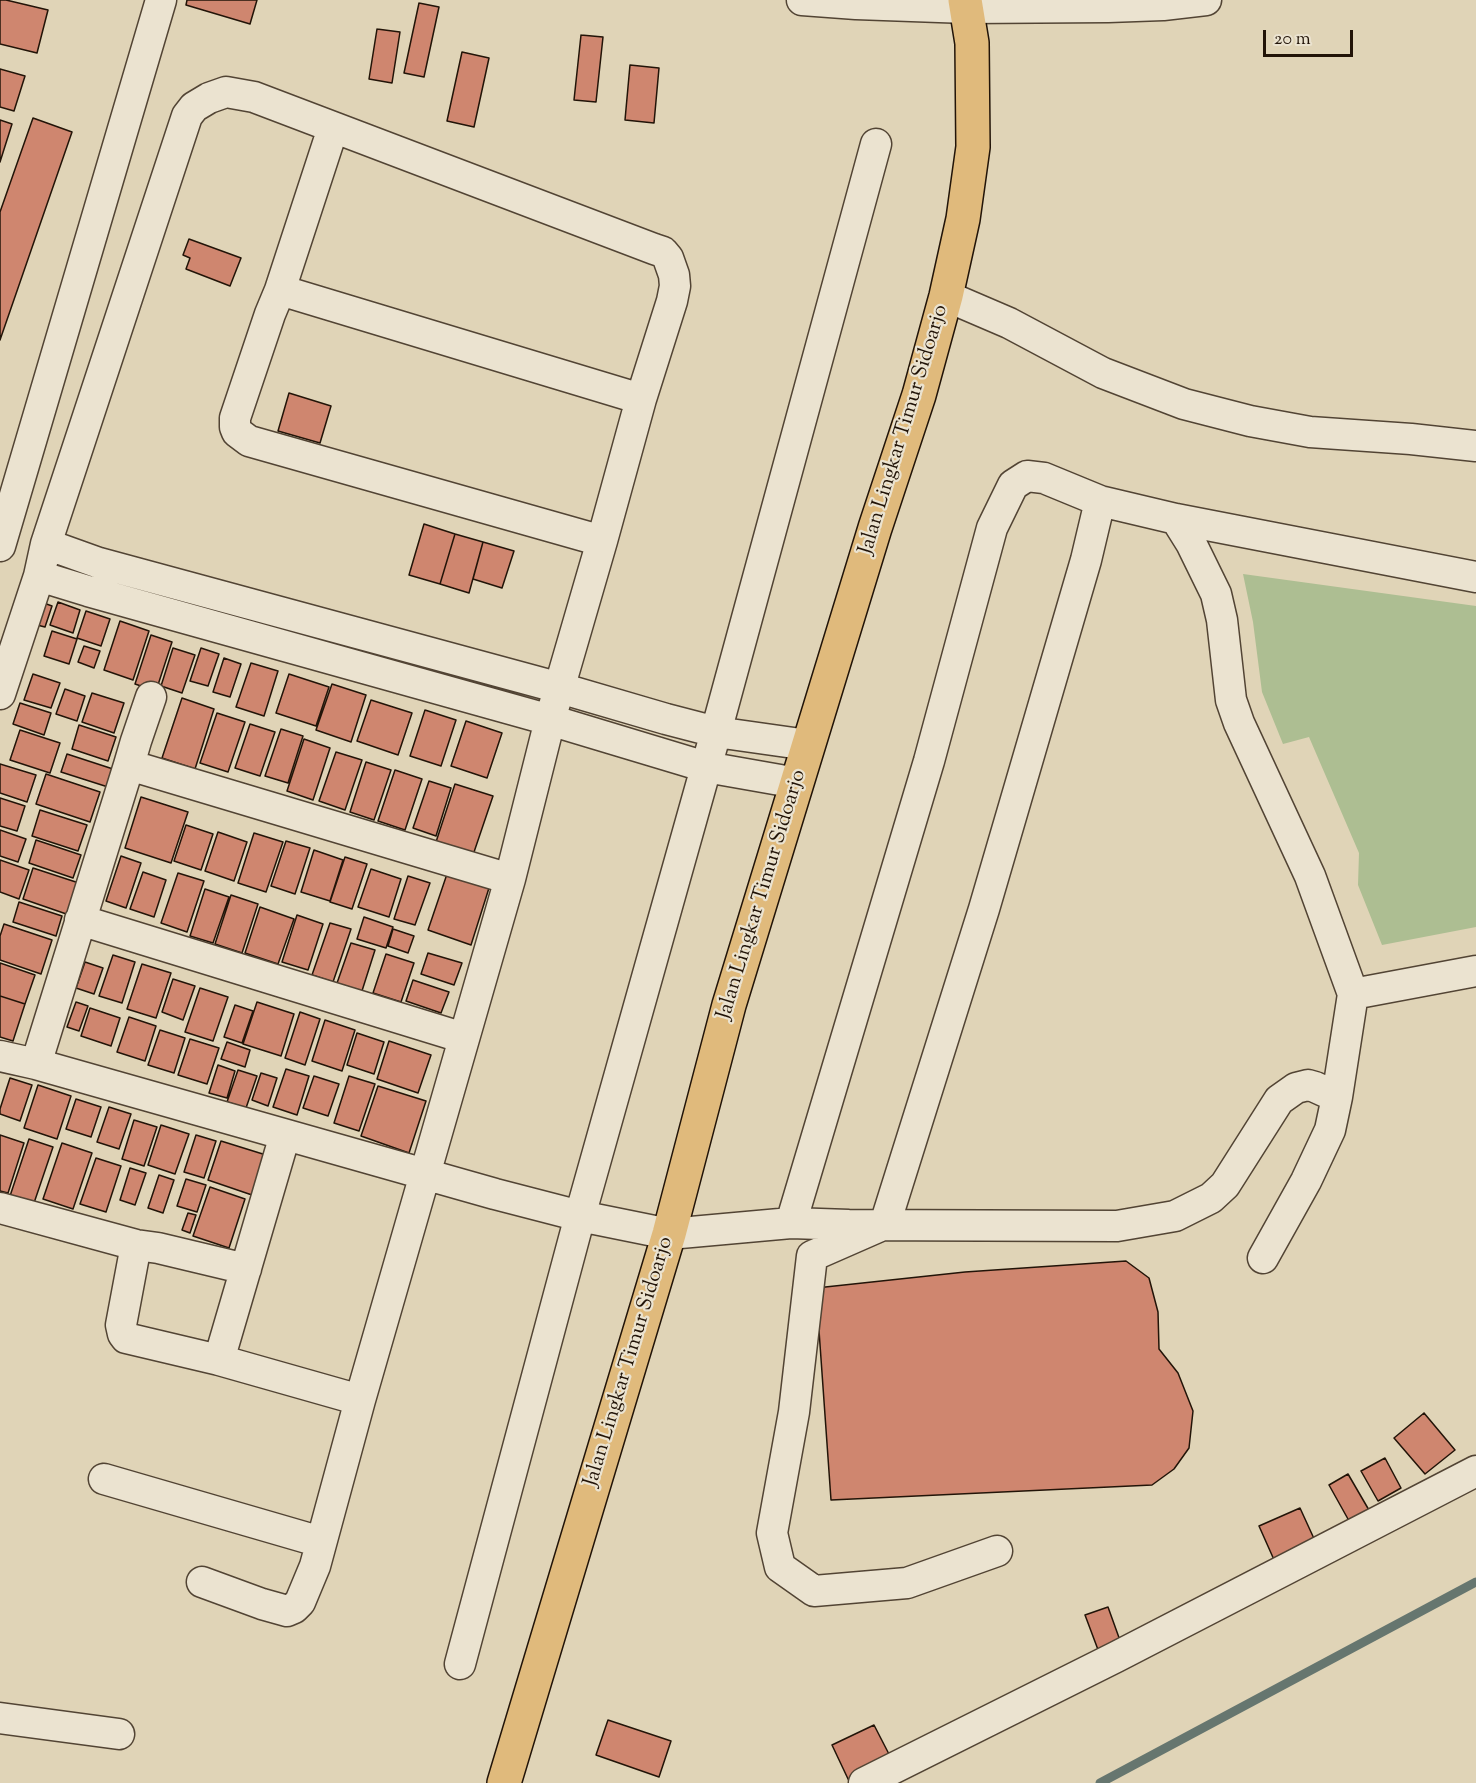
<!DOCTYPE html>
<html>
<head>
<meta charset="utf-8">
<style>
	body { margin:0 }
	#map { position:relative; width:1476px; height:1783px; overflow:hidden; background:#e0d4b7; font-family:"Sorts Mill Goudy",serif }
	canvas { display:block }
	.scale { position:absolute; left:1263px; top:30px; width:90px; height:27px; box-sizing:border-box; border:3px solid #221408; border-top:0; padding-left:8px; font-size:18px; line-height:21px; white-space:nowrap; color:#221408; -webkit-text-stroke:4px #ebe3d0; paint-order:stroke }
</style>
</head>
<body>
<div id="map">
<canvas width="1476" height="1783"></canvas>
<div class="scale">20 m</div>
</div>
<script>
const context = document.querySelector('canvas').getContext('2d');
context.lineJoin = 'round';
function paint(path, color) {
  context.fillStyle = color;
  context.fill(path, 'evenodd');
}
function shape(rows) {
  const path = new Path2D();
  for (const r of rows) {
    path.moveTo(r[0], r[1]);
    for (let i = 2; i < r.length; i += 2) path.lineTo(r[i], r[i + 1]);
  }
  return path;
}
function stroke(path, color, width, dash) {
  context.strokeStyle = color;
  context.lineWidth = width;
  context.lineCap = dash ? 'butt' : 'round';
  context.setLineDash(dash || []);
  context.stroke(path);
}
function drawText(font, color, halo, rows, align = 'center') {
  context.font = font + ' "Sorts Mill Goudy",serif';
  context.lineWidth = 4.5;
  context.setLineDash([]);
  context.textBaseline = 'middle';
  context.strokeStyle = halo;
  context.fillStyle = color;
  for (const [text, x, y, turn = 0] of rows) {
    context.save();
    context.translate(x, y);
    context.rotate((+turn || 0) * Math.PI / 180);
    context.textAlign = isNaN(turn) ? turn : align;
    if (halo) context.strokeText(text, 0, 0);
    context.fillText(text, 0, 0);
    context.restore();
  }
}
paint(shape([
	[1243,574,1476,606,1476,927,1382,945,1358,885,1359,853,1309,737,1283,744,1262,692,1253,622]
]), '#adbe92');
stroke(shape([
	[1100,1783,1476,1582]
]), '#66766f', 9);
const building = shape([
	[0,0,6,0,48,10,37,53,0,44,0,0],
	[187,0,257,0,250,24,186,5,187,0],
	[419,3,439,7,424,77,404,73,419,3],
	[377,29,400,32,392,83,369,79,377,29],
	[581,35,603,37,596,102,574,100,581,35],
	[462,52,489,58,474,127,447,121,462,52],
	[630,65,659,68,654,123,625,120,630,65],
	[0,69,25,76,14,111,0,107,0,69],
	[33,118,72,132,0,340,0,212,33,118],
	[0,120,12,124,0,162,0,120],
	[189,239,241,258,230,286,186,269,190,258,183,255,189,239],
	[289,393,331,406,320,443,278,431,289,393],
	[424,524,455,534,440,584,409,575,424,524],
	[455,534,483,542,469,593,440,584,455,534],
	[483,542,514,551,502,588,473,579,483,542],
	[41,602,52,606,45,627,33,624,41,602],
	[58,602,80,610,73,633,50,625,58,602],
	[86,611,110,619,101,646,77,638,86,611],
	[120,621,149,631,133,680,104,670,120,621],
	[52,631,77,639,69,664,44,656,52,631],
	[151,635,172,642,156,691,135,684,151,635],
	[84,646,100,651,94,668,78,662,84,646],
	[173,648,195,655,182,693,161,686,173,648],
	[201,648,219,654,208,686,190,681,201,648],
	[224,658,241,664,230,697,213,692,224,658],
	[251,663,278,671,264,716,236,707,251,663],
	[33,674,60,683,51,708,24,700,33,674],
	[289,674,329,687,316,726,276,713,289,674],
	[332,684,366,695,351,742,316,730,332,684],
	[65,689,85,696,77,721,56,714,65,689],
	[92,693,124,703,114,733,82,722,92,693],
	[182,698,214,709,195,769,162,758,182,698],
	[371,700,412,713,398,755,357,741,371,700],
	[20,703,51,713,44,735,13,724,20,703],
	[425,710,456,720,441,766,410,756,425,710],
	[217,713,245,722,228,772,200,763,217,713],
	[466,721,502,733,487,778,451,766,466,721],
	[250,724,275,732,260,776,235,768,250,724],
	[79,725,116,737,108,761,72,749,79,725],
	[281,729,303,736,288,783,265,776,281,729],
	[20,730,60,743,50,773,10,760,20,730],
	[304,739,330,748,313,800,287,791,304,739],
	[336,752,362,760,345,810,319,801,336,752],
	[67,754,113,769,108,787,61,772,67,754],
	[366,762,391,770,374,820,350,812,366,762],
	[0,764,36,775,27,802,0,793,0,764],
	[395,770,422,779,405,830,378,821,395,770],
	[46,774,100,792,90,822,36,804,46,774],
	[429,781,451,788,436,836,413,828,429,781],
	[455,784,493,796,472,858,435,845,455,784],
	[141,797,188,812,171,863,125,848,141,797],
	[0,798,25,806,17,831,0,826,0,798],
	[40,810,87,825,78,851,32,836,40,810],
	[186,825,213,834,201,870,174,861,186,825],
	[0,830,26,839,18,862,0,856,0,830],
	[218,832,247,842,234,881,205,871,218,832],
	[254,833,283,842,266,892,238,883,254,833],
	[36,840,81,855,73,878,29,863,36,840],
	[286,841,310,848,295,894,271,886,286,841],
	[314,850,343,860,330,901,301,892,314,850],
	[121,856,141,863,126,908,106,901,121,856],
	[345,857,367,864,352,909,330,902,345,857],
	[0,860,29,870,19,899,0,892,0,860],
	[33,868,85,885,75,917,23,899,33,868],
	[371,869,401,879,389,917,358,907,371,869],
	[143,872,166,880,154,917,130,909,143,872],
	[178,873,204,881,187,932,161,923,178,873],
	[447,874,489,888,471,945,428,930,447,874],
	[408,876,430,883,415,925,394,919,408,876],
	[205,889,229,897,213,943,190,936,205,889],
	[231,895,258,904,242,953,215,944,231,895],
	[19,902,62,916,56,936,13,922,19,902],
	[260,907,294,919,278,964,245,953,260,907],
	[297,915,323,924,308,970,282,962,297,915],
	[364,917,393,927,386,948,357,939,364,917],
	[330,923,351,929,333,982,312,975,330,923],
	[4,924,52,940,41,974,0,960,0,936,4,924],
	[393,929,414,936,408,953,388,946,393,929],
	[351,943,375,950,361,994,336,986,351,943],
	[428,953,462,963,454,985,421,974,428,953],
	[386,954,414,963,401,1002,373,993,386,954],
	[113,955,135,962,122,1003,99,996,113,955],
	[85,962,103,968,94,994,76,988,85,962],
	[0,963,35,975,25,1004,0,996,0,963],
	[142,964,171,973,156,1018,127,1009,142,964],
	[173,979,195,986,183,1020,162,1012,173,979],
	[413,980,449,992,441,1013,406,1001,413,980],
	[200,988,228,997,213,1041,185,1032,200,988],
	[0,996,25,1004,13,1041,0,1037,0,996],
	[76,1002,88,1006,79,1031,67,1027,76,1002],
	[257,1002,294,1014,281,1056,243,1044,257,1002],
	[235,1005,253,1011,242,1043,224,1037,235,1005],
	[90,1008,120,1018,111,1046,81,1036,90,1008],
	[300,1012,320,1019,305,1065,285,1058,300,1012],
	[129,1017,156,1026,145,1061,117,1052,129,1017],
	[325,1020,355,1030,342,1071,312,1061,325,1020],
	[160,1030,185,1038,174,1073,148,1065,160,1030],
	[357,1033,384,1042,374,1074,347,1065,357,1033],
	[190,1039,219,1048,207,1084,178,1075,190,1039],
	[389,1041,431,1055,418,1093,377,1079,389,1041],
	[227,1042,250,1050,245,1067,221,1059,227,1042],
	[218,1065,235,1071,227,1098,209,1093,218,1065],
	[286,1069,309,1076,297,1115,273,1107,286,1069],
	[238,1070,257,1076,246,1108,227,1102,238,1070],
	[261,1073,277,1078,268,1106,252,1100,261,1073],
	[314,1076,339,1084,328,1116,303,1108,314,1076],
	[349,1076,375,1084,359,1131,334,1123,349,1076],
	[10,1078,32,1085,20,1121,0,1114,0,1109,10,1078],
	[38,1085,71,1096,57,1139,24,1128,38,1085],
	[378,1086,426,1101,409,1153,361,1136,378,1086],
	[76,1099,101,1107,91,1137,66,1129,76,1099],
	[109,1107,131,1114,119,1149,97,1142,109,1107],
	[134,1120,157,1127,144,1166,122,1159,134,1120],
	[161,1125,189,1134,175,1174,148,1165,161,1125],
	[0,1135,24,1143,8,1193,0,1191,0,1135],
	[196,1135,216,1141,204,1178,184,1172,196,1135],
	[29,1139,53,1147,34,1203,10,1196,29,1139],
	[221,1141,266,1155,252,1195,208,1180,221,1141],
	[62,1143,92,1153,73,1209,43,1199,62,1143],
	[96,1158,121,1166,106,1212,80,1204,96,1158],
	[130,1168,146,1173,135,1205,120,1200,130,1168],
	[159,1175,174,1180,163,1213,148,1208,159,1175],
	[186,1179,206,1185,197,1212,177,1206,186,1179],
	[210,1187,245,1199,229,1248,193,1236,210,1187],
	[188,1213,196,1215,190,1233,182,1230,188,1213],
	[1126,1261,1149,1278,1158,1312,1159,1349,1178,1373,1193,1411,1189,1448,1174,1469,1152,1485,831,1500,816,1288,965,1272,1126,1261],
	[1424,1413,1455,1450,1425,1474,1394,1438,1424,1413],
	[1385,1458,1401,1488,1378,1501,1361,1471,1385,1458],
	[1348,1474,1373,1517,1353,1528,1329,1485,1348,1474],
	[1300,1508,1316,1543,1275,1562,1259,1526,1300,1508],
	[1108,1607,1122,1646,1100,1655,1085,1615,1108,1607],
	[608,1720,671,1741,659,1777,596,1755,608,1720],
	[874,1725,892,1760,849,1781,832,1745,874,1725]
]);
paint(building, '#cf866f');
stroke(building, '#221408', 1.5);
const minor = shape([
	[802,0,856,4,967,8,1108,7,1163,5,1206,0],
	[280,290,333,128],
	[946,296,1009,323,1103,373,1184,404,1250,421,1310,432,1411,439,1476,446],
	[1176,519,1191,543,1216,594,1222,620,1231,700,1239,723,1310,876,1353,994,1337,1097],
	[602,541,249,441,237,432,235,427,235,418,270,314,280,290,641,399],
	[46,544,99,563,560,688,666,719,716,732,808,745],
	[0,546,161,0],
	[39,576,88,591,550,720,706,767,797,783],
	[0,694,39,576,46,544,187,116,194,107,209,98,226,92,254,97,654,249,663,252,668,258,674,275,675,286,672,301,641,399,602,541,550,720,510,879,360,1400,315,1566,300,1602,294,1608,287,1611,262,1604,202,1582],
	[129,765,510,879],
	[80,920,464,1038],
	[1353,994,1476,971],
	[0,1056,36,1064,495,1194,580,1216,669,1234,791,1223,849,1225,1117,1226,1175,1216,1211,1198,1225,1185,1279,1100,1296,1088,1308,1085,1315,1087,1337,1097,1330,1130,1306,1181,1263,1258],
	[36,1064,129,765,136,741,151,697],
	[0,1208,136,1245,158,1248,246,1269],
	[791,1223,929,761,992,528,1013,485,1027,476,1044,478,1100,501,1176,519,1476,577],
	[136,1245,121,1325,123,1334,126,1338,219,1360,360,1400],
	[219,1360,285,1135],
	[104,1479,321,1542],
	[997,1551,907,1583,814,1591,780,1567,772,1533,794,1412,812,1256,885,1224,984,909,1086,560,1100,501],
	[460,1664,580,1216,716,732,876,144],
	[0,1718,119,1734],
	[864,1783,1116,1657,1476,1471]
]);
const major = shape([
	[504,1783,669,1234,729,1005,875,528,919,395,946,296,963,219,973,147,972,43,965,0]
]);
stroke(minor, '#524434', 33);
stroke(major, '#221408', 36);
stroke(minor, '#ebe3d0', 30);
stroke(major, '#e0ba7c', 33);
drawText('21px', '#221408', '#ebe3d0', [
	["Jalan Lingkar Timur Sidoarjo",905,430,-73],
	["Jalan Lingkar Timur Sidoarjo",763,895,-73],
	["Jalan Lingkar Timur Sidoarjo",630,1362,-73]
]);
</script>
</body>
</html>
